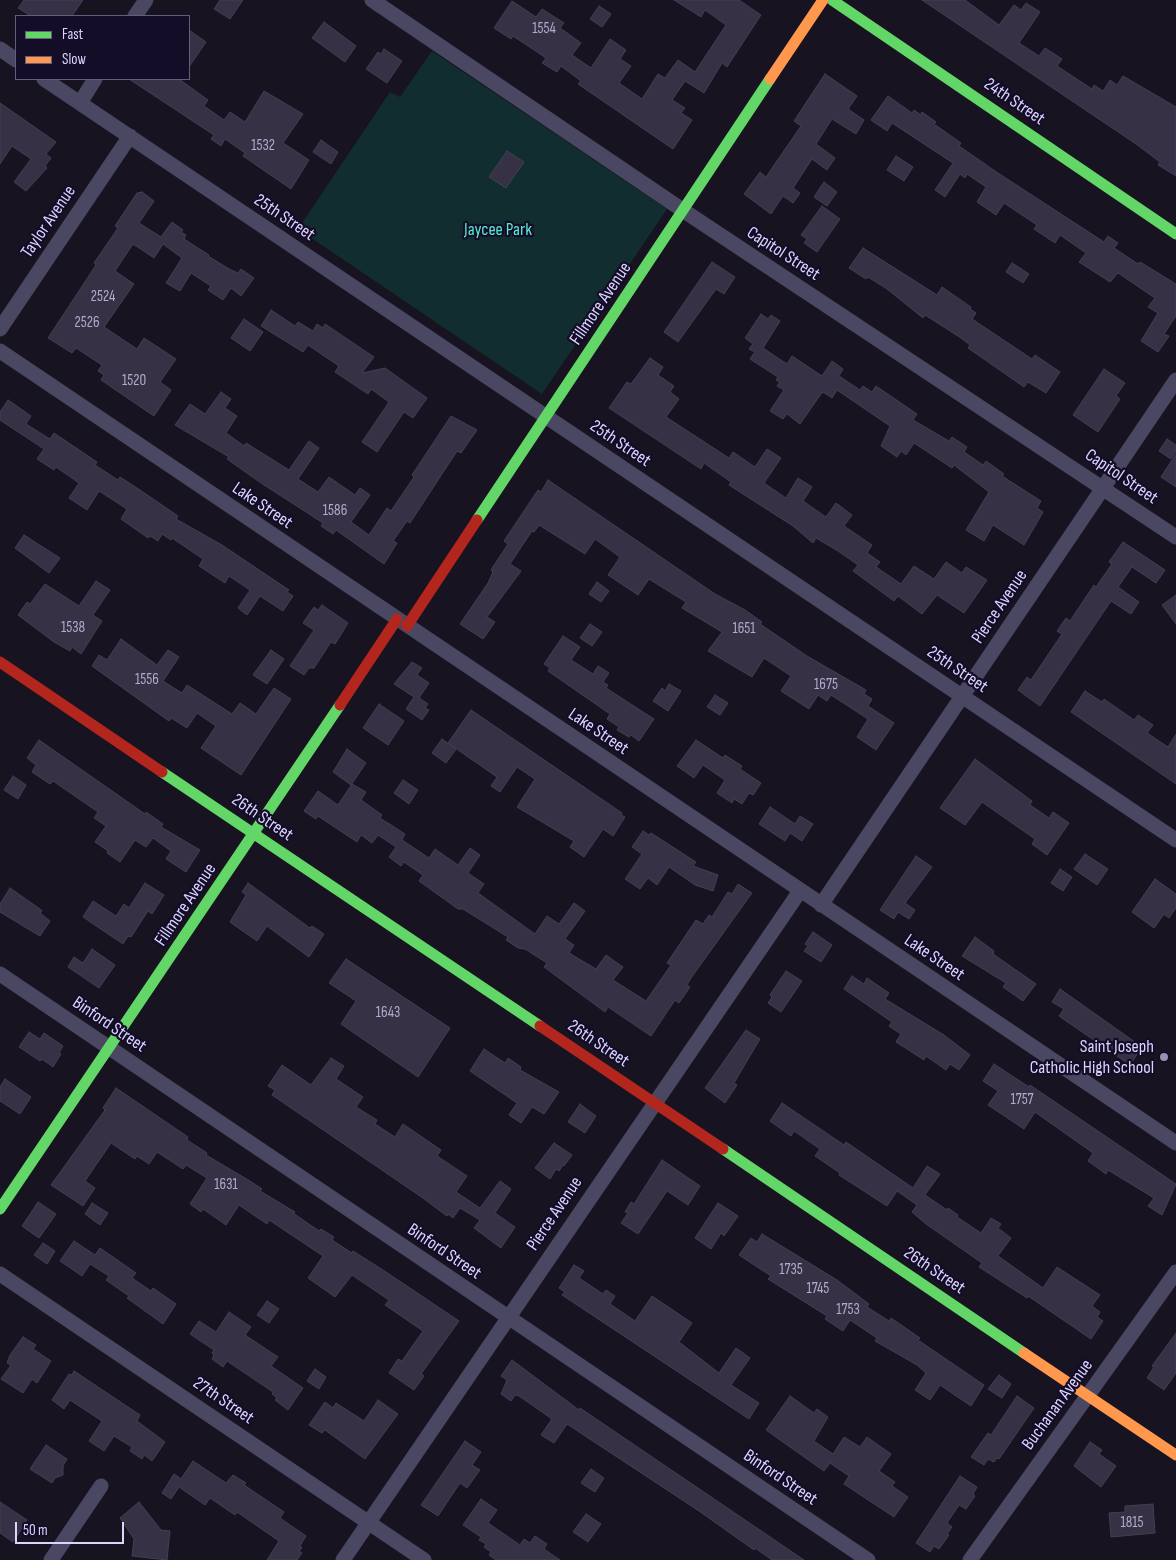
<!DOCTYPE html>
<html>
<head>
<meta charset="utf-8">
<style>
	body { margin:0 }
	#map { position:relative; width:1176px; height:1560px; overflow:hidden; background:#171321; font-family:"Sofia Sans Condensed",sans-serif }
	canvas { display:block }
	.legend { position:absolute; left:15px; top:15px; width:175px; height:65px; box-sizing:border-box; background:#140d27; border:1px solid #645d7d; margin:0; padding:6px 9px; list-style:none; font-size:15px; color:#dcd4ff }
	.legend li { display:flex; align-items:center; gap:10px; height:25px }
	.legend b { width:25px; border:1px solid #645d7d }
	.scale { position:absolute; left:15px; top:1522px; width:109px; height:22px; box-sizing:border-box; border:2px solid #dcd4ff; border-top:0; padding-left:6px; font-size:15px; line-height:18px; white-space:nowrap; color:#dcd4ff; -webkit-text-stroke:4px #140d27; paint-order:stroke }
</style>
</head>
<body>
<div id="map">
<canvas width="1176" height="1560"></canvas>
<ul class="legend">
<li><b style="height:6px;background:#63d668"></b>Fast</li>
<li><b style="height:6px;background:#ff974d"></b>Slow</li>
</ul>
<div class="scale">50 m</div>
</div>
<script>
const context = document.querySelector('canvas').getContext('2d');
context.lineJoin = 'round';
function paint(path, color) {
  context.fillStyle = color;
  context.fill(path, 'evenodd');
}
function shape(rows) {
  const path = new Path2D();
  for (const r of rows) {
    path.moveTo(r[0], r[1]);
    for (let i = 2; i < r.length; i += 2) path.lineTo(r[i], r[i + 1]);
  }
  return path;
}
function stroke(path, color, width, dash) {
  context.strokeStyle = color;
  context.lineWidth = width;
  context.lineCap = dash ? 'butt' : 'round';
  context.setLineDash(dash || []);
  context.stroke(path);
}
function drawText(font, color, halo, rows, align = 'center') {
  context.font = font + ' "Sofia Sans Condensed",sans-serif';
  context.lineWidth = 4.5;
  context.setLineDash([]);
  context.textBaseline = 'middle';
  context.strokeStyle = halo;
  context.fillStyle = color;
  for (const [text, x, y, turn = 0] of rows) {
    context.save();
    context.translate(x, y);
    context.rotate((+turn || 0) * Math.PI / 180);
    context.textAlign = isNaN(turn) ? turn : align;
    if (halo) context.strokeText(text, 0, 0);
    context.fillText(text, 0, 0);
    context.restore();
  }
}
paint(shape([
	[432,51,667,209,542,394,298,229,390,92,400,97]
]), '#112d30');
const building = shape([
	[24,0,83,0,72,16,31,16,18,8,24,0],
	[220,0,243,0,230,19,214,9,220,0],
	[674,0,739,0,761,15,727,67,722,63,704,93,685,81,672,100,685,108,681,113,692,120,673,149,578,84,581,81,561,66,557,72,542,63,546,58,513,36,511,39,494,28,512,1,536,17,542,9,564,23,560,28,581,43,572,55,591,68,610,39,626,50,620,59,631,66,619,83,642,99,658,74,665,78,678,60,695,72,726,25,705,10,701,17,674,0],
	[922,0,965,0,999,25,1014,5,1021,10,1026,3,1040,12,1019,43,1039,56,1045,48,1062,59,1057,66,1092,89,1094,85,1103,91,1110,80,1117,85,1123,76,1176,107,1176,176,1158,165,1160,162,1136,144,922,0],
	[599,6,611,14,602,27,590,19,599,6],
	[324,22,356,46,345,62,312,38,324,22],
	[189,30,206,42,189,67,189,30],
	[384,49,402,61,387,83,366,69,378,52,381,54,384,49],
	[825,74,857,96,848,109,864,120,856,134,832,119,816,144,835,158,827,170,812,159,793,188,800,193,793,203,783,196,771,214,744,194,760,172,766,177,801,126,794,121,825,74],
	[129,79,179,79,208,100,204,106,224,120,230,112,245,122,264,91,303,114,283,143,309,160,291,189,243,156,245,153,225,139,221,146,211,139,214,135,129,79],
	[888,96,912,113,914,110,921,115,922,112,936,122,934,124,961,143,959,146,998,173,1104,242,1108,236,1118,243,1114,248,1138,264,1140,262,1176,284,1176,316,1164,334,1169,336,1158,352,1141,341,1158,313,1148,307,1155,298,1118,273,1110,282,1079,262,1086,253,1060,235,1055,243,1034,229,1037,225,1004,203,996,215,977,202,986,187,967,174,965,178,960,174,945,197,935,190,953,163,892,123,887,131,871,120,888,96],
	[0,103,56,142,46,154,51,158,45,166,47,168,26,191,14,182,31,159,12,146,0,164,0,103],
	[321,140,338,152,331,164,313,152,321,140],
	[507,151,524,162,506,188,489,177,507,151],
	[896,156,913,167,904,181,887,170,896,156],
	[824,182,837,192,827,206,814,197,824,182],
	[142,192,154,201,139,223,161,237,172,222,183,230,181,232,186,235,184,239,209,255,208,256,231,270,238,273,241,269,254,278,241,296,231,288,223,300,208,290,211,286,191,273,180,291,166,283,182,258,163,244,154,258,133,244,115,271,134,284,104,327,137,349,144,338,176,359,160,382,171,390,154,416,101,380,104,375,98,371,102,365,76,348,72,353,48,338,96,265,94,263,118,228,115,226,137,193,142,192],
	[822,206,840,219,817,252,804,243,807,239,801,235,822,206],
	[863,248,937,295,942,287,971,307,970,309,976,313,972,319,1032,359,1035,355,1060,372,1046,393,1028,382,1024,387,968,348,970,345,961,338,925,315,923,318,887,289,868,277,866,279,849,268,863,248],
	[712,262,735,277,724,294,716,289,678,342,664,332,712,262],
	[1012,263,1029,274,1023,283,1006,272,1012,263],
	[271,310,295,326,298,322,313,331,317,324,323,328,325,324,374,357,362,373,385,368,427,398,413,418,404,412,377,452,362,442,389,402,371,389,368,394,335,372,339,366,308,345,303,352,261,326,271,310],
	[761,314,768,319,771,315,780,321,763,348,787,364,792,356,822,376,832,361,843,369,839,376,860,390,863,386,872,392,876,386,917,414,913,420,949,441,952,437,967,447,964,452,983,465,986,461,1004,474,1002,476,1041,501,1037,508,1043,512,1024,545,993,525,984,541,966,530,989,492,954,465,952,468,914,443,906,455,901,451,897,457,881,446,890,426,837,390,832,398,823,392,821,394,800,424,787,414,783,419,770,411,784,390,777,386,780,382,776,380,778,377,750,359,755,352,749,349,753,344,745,338,761,314],
	[244,319,263,332,250,351,231,338,244,319],
	[650,358,663,367,658,375,674,386,670,392,679,399,666,417,729,458,733,452,755,467,767,449,781,458,764,483,786,498,798,478,812,487,803,501,826,517,836,503,852,515,844,526,872,545,867,553,880,562,876,567,901,584,914,566,934,579,946,562,962,573,966,567,987,580,964,613,937,595,922,614,898,596,894,601,853,571,858,565,838,551,816,538,813,543,793,526,729,485,731,482,704,463,701,469,609,408,627,382,631,384,650,358],
	[1104,369,1125,383,1116,396,1120,399,1098,432,1073,415,1104,369],
	[221,392,231,399,225,408,237,416,226,433,244,446,246,443,289,470,309,441,319,448,298,479,318,492,329,477,355,495,360,488,370,495,351,522,369,535,387,508,391,511,414,477,412,475,451,416,477,430,461,453,457,451,410,523,407,521,393,541,397,543,384,564,336,530,333,534,321,526,323,523,261,483,227,459,229,457,175,425,190,404,205,414,221,392],
	[8,400,31,416,26,424,50,439,54,433,97,462,95,465,118,480,120,477,140,490,178,516,176,519,222,545,289,590,287,592,293,596,283,611,260,596,247,615,238,608,250,590,229,576,225,583,199,566,203,559,172,538,171,540,162,534,158,541,150,536,148,538,121,519,127,509,99,491,87,510,69,498,79,483,56,467,54,470,37,459,44,449,0,420,0,412,8,400],
	[1167,439,1176,445,1176,451,1171,459,1159,451,1167,439],
	[1176,454,1176,487,1161,477,1176,454],
	[548,480,715,594,745,610,762,622,760,624,807,656,866,690,864,694,872,699,868,706,894,723,876,750,857,737,868,719,831,695,827,701,818,695,809,709,781,691,791,676,764,658,752,677,708,651,722,632,682,608,686,602,649,579,638,595,608,575,620,557,595,539,585,554,539,525,534,532,532,531,510,564,521,571,487,617,495,622,483,639,460,624,488,583,493,572,491,570,508,544,504,541,538,490,541,492,548,480],
	[24,535,60,558,49,573,15,548,24,535],
	[1123,542,1165,570,1156,583,1132,567,1118,587,1139,602,1131,614,1111,601,1040,706,1018,690,1027,677,1031,680,1062,634,1057,631,1066,618,1070,621,1094,585,1096,587,1112,564,1109,562,1123,542],
	[96,581,110,590,93,615,102,621,81,654,72,647,70,651,54,642,18,615,27,602,30,604,45,584,79,606,96,581],
	[597,582,609,591,601,602,589,594,597,582],
	[1176,595,1176,624,1162,605,1176,595],
	[322,605,348,623,335,644,331,642,314,668,309,668,304,675,290,666,314,630,303,623,314,607,318,610,322,605],
	[590,624,602,632,592,646,580,638,590,624],
	[563,636,580,647,571,660,593,674,598,666,609,673,603,682,608,685,606,688,654,719,639,741,631,735,629,737,617,730,619,727,607,719,610,714,548,671,550,668,544,664,563,636],
	[121,639,157,665,168,650,179,657,163,681,182,693,187,685,232,714,240,703,256,714,274,688,291,699,241,775,201,748,216,726,197,713,187,728,171,718,169,721,92,666,99,655,107,660,121,639],
	[271,650,284,659,267,684,253,675,271,650],
	[412,662,422,668,417,675,429,683,419,698,428,704,425,708,429,710,422,720,406,709,414,697,394,684,412,662],
	[669,684,681,691,668,711,653,701,662,688,665,691,669,684],
	[1085,691,1102,702,1104,699,1134,720,1138,715,1153,725,1147,733,1168,747,1176,734,1176,784,1071,712,1085,691],
	[715,695,728,703,720,715,707,707,715,695],
	[379,704,404,721,388,745,363,728,379,704],
	[471,710,622,813,621,815,625,817,613,836,603,829,584,857,570,847,574,841,517,807,535,779,517,767,500,792,491,786,497,777,448,743,471,710],
	[442,739,456,749,446,763,432,753,442,739],
	[39,740,145,814,146,812,163,824,161,827,200,850,186,872,166,859,171,851,153,838,146,847,135,840,120,862,107,853,108,851,95,842,106,826,94,818,98,812,53,781,50,784,32,772,36,765,27,758,39,740],
	[696,740,723,758,725,755,742,766,740,769,761,783,753,795,749,793,742,804,734,799,732,803,717,793,725,780,703,765,694,778,677,766,696,740],
	[347,749,366,763,351,785,333,772,347,749],
	[975,759,1032,801,1030,805,1049,818,1053,812,1069,823,1047,855,1032,844,1035,839,982,802,965,825,940,808,975,759],
	[13,776,26,785,18,799,4,790,13,776],
	[403,780,418,790,409,804,394,793,403,780],
	[352,784,366,792,361,800,382,815,380,818,405,834,402,840,429,858,435,849,458,865,470,848,480,855,468,873,484,884,478,893,535,934,547,916,559,924,574,903,585,911,565,939,574,945,569,953,596,969,606,955,623,967,613,980,646,1001,671,965,667,963,696,920,703,924,709,915,712,917,728,892,732,894,738,884,752,893,691,978,687,985,690,987,679,1003,675,1000,651,1036,608,1007,605,1012,544,967,547,963,525,949,518,948,506,940,508,937,463,909,458,909,419,881,423,875,404,862,401,866,389,857,396,847,378,835,372,843,361,835,357,842,318,816,316,819,304,811,318,791,338,805,352,784],
	[770,807,795,824,800,816,813,824,802,841,790,833,785,841,759,824,770,807],
	[643,831,649,835,651,833,696,862,693,866,718,875,713,891,695,885,669,867,657,885,648,878,640,889,625,879,642,854,632,847,643,831],
	[1085,854,1108,869,1097,885,1074,869,1085,854],
	[916,856,932,867,905,903,915,910,909,919,898,912,894,919,880,910,916,856],
	[1060,869,1072,877,1063,891,1051,883,1060,869],
	[1155,879,1176,894,1176,908,1169,918,1164,914,1154,928,1132,912,1155,879],
	[145,883,164,895,152,914,148,911,131,937,128,936,123,944,83,917,93,901,116,916,124,904,129,908,145,883],
	[248,883,310,928,312,926,324,934,309,957,267,926,257,941,230,922,246,895,242,892,248,883],
	[10,888,40,909,42,911,40,913,50,921,40,936,0,912,0,904,10,888],
	[813,932,832,945,821,962,804,951,808,946,805,944,813,932],
	[975,937,994,951,993,954,1036,984,1023,1001,1003,987,1006,983,962,956,975,937],
	[92,949,115,965,99,988,68,967,74,957,83,963,92,949],
	[346,959,450,1028,418,1077,341,1024,356,1001,329,983,346,959],
	[786,971,802,981,781,1012,768,1003,772,997,770,995,786,971],
	[852,976,864,984,867,978,889,993,885,999,944,1035,970,1055,959,1070,950,1064,946,1070,926,1056,924,1060,896,1042,901,1034,889,1026,892,1022,844,989,852,976],
	[1060,989,1142,1047,1130,1065,1059,1016,1064,1009,1052,1002,1060,989],
	[746,1030,760,1039,734,1083,737,1085,725,1103,705,1088,746,1030],
	[29,1032,40,1039,44,1033,63,1046,59,1053,61,1054,53,1067,42,1059,40,1061,19,1047,29,1032],
	[484,1049,505,1063,508,1058,521,1067,520,1070,559,1092,544,1114,532,1107,521,1123,509,1115,517,1103,470,1071,484,1049],
	[331,1058,344,1066,336,1079,363,1097,356,1107,377,1120,375,1124,395,1137,403,1124,441,1150,437,1156,467,1176,456,1192,480,1208,500,1181,511,1189,495,1213,515,1227,501,1248,474,1228,480,1220,460,1208,453,1218,448,1214,447,1216,420,1196,272,1095,275,1090,268,1086,282,1065,311,1085,331,1058],
	[994,1064,1029,1087,1030,1085,1176,1184,1162,1215,1148,1206,1154,1198,1108,1170,1106,1174,1088,1161,1093,1153,1035,1112,1024,1129,988,1105,998,1091,983,1081,994,1064],
	[5,1079,31,1097,20,1114,0,1101,0,1087,5,1079],
	[116,1088,188,1137,187,1140,207,1153,206,1155,250,1181,262,1189,260,1191,295,1212,293,1213,319,1231,321,1229,334,1237,332,1240,352,1253,353,1251,386,1272,459,1321,421,1374,424,1376,414,1390,389,1373,398,1359,402,1361,423,1331,385,1305,389,1300,352,1275,335,1297,308,1278,323,1256,269,1220,267,1224,239,1205,226,1225,203,1209,201,1212,190,1204,207,1178,186,1165,183,1169,157,1152,149,1164,137,1156,135,1159,111,1143,85,1181,95,1188,83,1206,51,1185,105,1110,103,1108,116,1088],
	[782,1103,844,1145,846,1142,913,1188,927,1166,940,1174,925,1195,947,1210,948,1208,958,1215,957,1217,981,1233,991,1218,1001,1224,998,1228,1011,1238,998,1256,1043,1288,1057,1267,1100,1295,1092,1306,1100,1312,1097,1317,1103,1321,1091,1339,1028,1296,1027,1298,979,1267,982,1263,926,1224,912,1212,917,1205,897,1191,887,1206,839,1175,840,1173,815,1156,820,1149,794,1131,791,1136,770,1121,782,1103],
	[580,1104,596,1116,585,1133,568,1122,580,1104],
	[554,1143,572,1155,564,1166,563,1165,559,1171,556,1169,550,1179,535,1168,554,1143],
	[662,1160,700,1186,688,1205,667,1191,638,1234,621,1223,628,1213,625,1212,631,1202,634,1204,662,1160],
	[38,1202,56,1214,39,1238,22,1226,38,1202],
	[92,1203,108,1213,100,1225,85,1214,92,1203],
	[718,1203,738,1216,724,1236,721,1233,711,1249,695,1238,718,1203],
	[762,1234,837,1280,869,1304,867,1307,889,1321,891,1318,920,1338,918,1340,984,1385,971,1406,940,1385,930,1400,915,1390,926,1373,917,1365,875,1341,877,1338,850,1320,843,1331,825,1319,827,1316,768,1279,771,1276,739,1255,751,1238,757,1242,762,1234],
	[74,1241,95,1255,100,1248,136,1273,132,1278,151,1291,153,1288,176,1304,163,1324,127,1298,129,1296,106,1280,109,1276,90,1264,82,1276,60,1261,74,1241],
	[43,1243,55,1251,47,1264,34,1255,43,1243],
	[574,1265,584,1271,579,1278,603,1294,606,1290,615,1296,610,1304,635,1321,652,1296,692,1323,679,1342,719,1373,736,1348,750,1358,731,1385,759,1403,749,1419,562,1295,565,1292,559,1288,574,1265],
	[267,1301,279,1309,269,1323,257,1315,267,1301],
	[229,1312,251,1327,245,1335,278,1357,271,1366,303,1388,288,1410,275,1400,277,1398,272,1394,273,1392,227,1361,223,1367,212,1359,214,1355,212,1353,214,1350,190,1334,199,1321,216,1332,229,1312],
	[1176,1333,1176,1373,1164,1390,1147,1378,1154,1367,1152,1366,1176,1333],
	[23,1337,36,1345,33,1349,51,1361,37,1383,32,1379,23,1393,1,1379,11,1365,7,1363,10,1355,23,1337],
	[512,1360,579,1410,580,1408,804,1560,772,1560,755,1548,754,1550,699,1511,567,1424,554,1443,541,1435,552,1419,519,1396,515,1395,511,1401,501,1394,507,1380,501,1376,512,1360],
	[315,1369,326,1377,319,1389,307,1381,315,1369],
	[74,1371,140,1415,137,1421,165,1442,152,1461,144,1455,142,1459,130,1451,132,1447,114,1436,104,1451,89,1441,102,1421,70,1400,64,1409,52,1400,69,1374,72,1375,74,1371],
	[999,1375,1011,1384,1002,1398,988,1389,999,1375],
	[790,1396,814,1413,817,1409,828,1417,814,1441,833,1454,844,1437,860,1447,867,1437,891,1454,879,1471,895,1482,892,1486,908,1497,894,1517,844,1484,849,1476,830,1463,824,1471,766,1430,790,1396],
	[1017,1396,1034,1408,999,1459,997,1458,994,1462,988,1459,984,1465,971,1457,988,1433,991,1435,1017,1396],
	[378,1400,398,1414,365,1459,325,1430,322,1433,309,1425,325,1402,333,1408,336,1403,364,1421,378,1400],
	[465,1441,481,1452,472,1465,480,1470,467,1488,460,1483,438,1516,421,1505,465,1441],
	[1090,1442,1102,1450,1099,1454,1116,1466,1101,1487,1074,1466,1090,1442],
	[46,1445,67,1459,63,1466,63,1475,55,1478,52,1483,30,1469,46,1445],
	[193,1461,226,1483,233,1475,246,1483,244,1485,284,1512,280,1518,306,1536,300,1546,302,1548,299,1551,302,1553,297,1560,267,1560,279,1541,237,1512,235,1515,210,1498,205,1505,179,1487,171,1499,162,1493,174,1474,181,1479,193,1461],
	[591,1469,604,1478,595,1492,581,1483,591,1469],
	[960,1476,977,1487,973,1494,975,1496,966,1509,959,1505,947,1523,952,1527,947,1534,949,1535,939,1549,934,1546,930,1552,916,1543,960,1476],
	[481,1499,497,1510,488,1523,520,1545,524,1539,530,1543,535,1536,547,1544,544,1549,560,1560,496,1560,489,1555,491,1552,484,1547,486,1544,479,1540,481,1537,463,1525,481,1499],
	[0,1502,27,1520,13,1542,0,1533,0,1502],
	[139,1502,161,1530,170,1531,167,1560,132,1556,134,1539,120,1518,139,1502],
	[1153,1504,1155,1533,1111,1537,1109,1513,1125,1512,1125,1506,1153,1504],
	[586,1514,601,1524,588,1542,573,1532,586,1514]
]);
paint(building, '#363144');
stroke(building, '#443e56', 1);
stroke(shape([
	[372,0,684,211,1176,537],
	[135,16,146,0],
	[0,49,16,60],
	[44,79,1176,840],
	[80,103,95,79],
	[0,329,130,136],
	[0,351,1176,1143],
	[821,905,1176,380],
	[0,974,868,1560],
	[0,1274,424,1560],
	[51,1560,101,1486],
	[343,1560,800,891],
	[970,1560,1176,1272]
]), '#4a4762', 15);
stroke(shape([
	[832,0,1176,234],
	[477,520,770,79],
	[162,772,540,1026],
	[723,1149,1024,1353],
	[0,1209,340,705]
]), '#63d668', 11);
stroke(shape([
	[770,79,823,0],
	[1024,1353,1176,1455]
]), '#ff974d', 11);
stroke(shape([
	[407,626,477,520],
	[0,662,162,772],
	[340,705,397,619],
	[540,1026,723,1149]
]), '#b3261e', 11);
for (const [x, y, r, color] of [
	[1164,1057,5,"#9790b1"]
]) {
  const dot = new Path2D();
  dot.arc(x, y, r, 0, 2 * Math.PI);
  context.fillStyle = color;
  context.fill(dot);
  stroke(dot, '#140d27', 2);
}
drawText('15px', '#b2abd0', null, [
	["1554",544,29],
	["1532",263,146],
	["2524",103,297],
	["2526",87,323],
	["1520",134,381],
	["1586",335,511],
	["1538",73,628],
	["1651",744,629],
	["1556",147,680],
	["1675",826,685],
	["1643",388,1013],
	["1757",1022,1100],
	["1631",226,1185],
	["1735",791,1270],
	["1745",818,1289],
	["1753",848,1310],
	["1815",1132,1523]
]);
drawText('18px', '#dcd4ff', '#140d27', [
	["24th Street",1014,102,34],
	["25th Street",284,218,34],
	["Taylor Avenue",49,222,-56],
	["Capitol Street",783,254,33],
	["Fillmore Avenue",601,304,-56],
	["25th Street",620,444,34],
	["Capitol Street",1121,477,34],
	["Lake Street",262,506,34],
	["Pierce Avenue",1000,607,-56],
	["25th Street",957,670,34],
	["Lake Street",598,732,34],
	["26th Street",262,818,34],
	["Fillmore Avenue",186,905,-56],
	["Lake Street",934,958,34],
	["Binford Street",109,1025,34],
	["26th Street",598,1044,34],
	["Pierce Avenue",555,1214,-56],
	["Binford Street",444,1252,34],
	["26th Street",934,1271,34],
	["27th Street",223,1401,34],
	["Buchanan Avenue",1058,1405,-54],
	["Binford Street",780,1478,34]
]);
drawText('18px', '#55e9cf', '#140d27', [
	["Jaycee Park",498,230]
]);
drawText('18px', '#dcd4ff', '#140d27', [
	["Saint Joseph",1154,1047],
	["Catholic High School",1154,1068]
], 'right');
</script>
</body>
</html>
